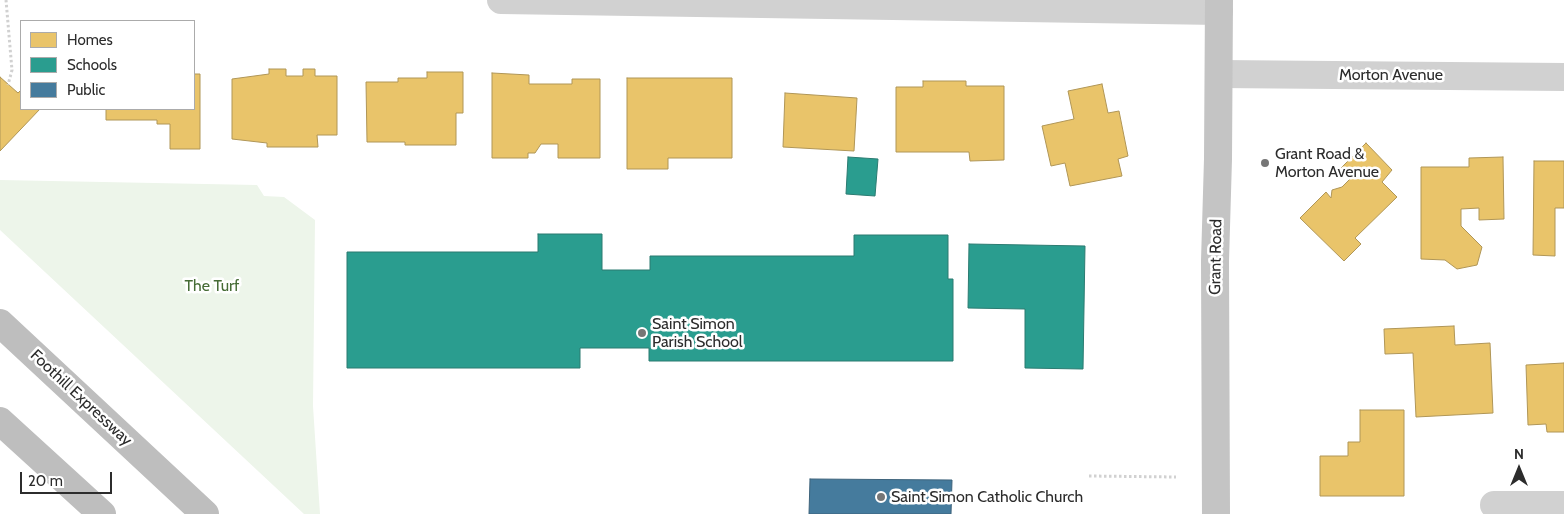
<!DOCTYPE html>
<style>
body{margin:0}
#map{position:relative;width:1564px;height:514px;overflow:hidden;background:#fff;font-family:Cabin,sans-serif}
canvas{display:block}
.legend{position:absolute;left:20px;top:20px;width:175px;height:90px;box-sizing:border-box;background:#fff;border:1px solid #ababab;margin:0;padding:6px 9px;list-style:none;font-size:15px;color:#2c2c2c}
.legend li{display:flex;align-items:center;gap:10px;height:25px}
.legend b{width:25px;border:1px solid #ababab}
.north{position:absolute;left:1494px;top:444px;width:50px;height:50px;-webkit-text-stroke:4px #fff;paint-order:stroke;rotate:0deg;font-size:14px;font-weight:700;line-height:20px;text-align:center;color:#2c2c2c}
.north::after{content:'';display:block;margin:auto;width:18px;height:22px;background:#2c2c2c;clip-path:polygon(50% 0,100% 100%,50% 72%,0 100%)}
.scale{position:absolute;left:20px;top:472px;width:92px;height:22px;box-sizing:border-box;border:2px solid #2c2c2c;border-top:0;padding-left:6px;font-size:15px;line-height:18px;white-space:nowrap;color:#2c2c2c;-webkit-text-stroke:4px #fff;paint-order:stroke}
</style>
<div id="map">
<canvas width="1564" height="514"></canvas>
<ul class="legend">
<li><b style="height:14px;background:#e9c46a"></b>Homes</li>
<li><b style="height:14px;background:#2a9d8f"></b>Schools</li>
<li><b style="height:14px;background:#457b9d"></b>Public</li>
</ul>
<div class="north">N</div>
<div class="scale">20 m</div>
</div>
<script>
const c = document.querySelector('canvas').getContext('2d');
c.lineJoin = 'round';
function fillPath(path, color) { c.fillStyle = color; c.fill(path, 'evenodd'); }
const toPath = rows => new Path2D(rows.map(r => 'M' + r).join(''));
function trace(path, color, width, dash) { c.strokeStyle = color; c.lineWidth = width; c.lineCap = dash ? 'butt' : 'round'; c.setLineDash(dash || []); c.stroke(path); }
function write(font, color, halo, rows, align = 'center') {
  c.font = font + ' Cabin,sans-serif'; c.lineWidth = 5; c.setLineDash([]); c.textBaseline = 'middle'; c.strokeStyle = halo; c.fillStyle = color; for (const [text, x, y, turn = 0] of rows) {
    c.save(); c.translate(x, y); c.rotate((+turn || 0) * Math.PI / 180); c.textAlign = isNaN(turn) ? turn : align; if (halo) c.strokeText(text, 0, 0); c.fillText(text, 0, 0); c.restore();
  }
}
const green = toPath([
 [0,180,257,185,264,196,284,197,315,220,313,406,320,514,304,514,0,230]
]);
const homes = toPath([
 [269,69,286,69,286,76,303,76,303,69,315,69,315,76,337,76,337,135,317,135,318,147,267,147,267,143,232,139,232,79,269,74,269,69],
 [427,72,463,72,463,113,456,113,456,145,405,145,405,142,367,142,366,82,398,82,398,78,427,78,427,72],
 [492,73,529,75,529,84,572,84,572,79,600,79,600,158,558,158,558,144,541,144,535,153,528,153,528,158,492,158,492,73],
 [194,74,200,74,200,149,170,149,170,124,157,124,157,120,106,120,106,109,194,109,194,74],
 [0,77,18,93,21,90,21,109,40,109,0,151,0,77],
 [627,78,732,78,732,158,668,158,668,169,627,169,627,78],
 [923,81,966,81,966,86,1004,86,1004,160,970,161,969,152,896,152,896,87,923,87,923,81],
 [1102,84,1108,113,1119,111,1128,156,1118,159,1122,176,1070,186,1065,163,1051,166,1042,126,1074,119,1068,91,1102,84],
 [785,93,857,98,854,151,783,147,785,93],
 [1366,143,1392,170,1382,182,1397,197,1355,238,1361,244,1344,261,1300,218,1326,192,1331,198,1332,190,1342,187,1351,178,1341,168,1366,143],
 [1503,157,1504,219,1479,220,1479,208,1461,209,1461,226,1482,247,1477,265,1457,269,1445,260,1421,259,1421,167,1469,167,1469,158,1503,157],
 [1534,161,1564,161,1564,208,1555,208,1555,256,1533,255,1534,161],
 [1454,326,1455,345,1490,343,1493,413,1416,417,1413,353,1385,354,1384,329,1454,326],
 [1564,363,1564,432,1547,432,1546,424,1528,425,1526,365,1564,363],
 [1360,410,1404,410,1404,496,1320,496,1320,456,1348,456,1348,442,1360,442,1360,410]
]);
const schools = toPath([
 [848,157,878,159,875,196,846,194,848,157],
 [538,234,602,234,602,270,650,270,650,256,854,256,854,235,948,235,948,279,953,279,953,361,649,361,649,348,580,348,580,368,347,368,347,252,538,252,538,234],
 [969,244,1085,246,1083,369,1025,368,1025,309,968,308,969,244]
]);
const public = toPath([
 [810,479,952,480,951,514,809,514,810,479]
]);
const path = toPath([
 [6,0,12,70,8,85],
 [1089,476,1176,477]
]);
const minor = toPath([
 [501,0,1219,11],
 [1219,74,1564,77],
 [1494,505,1564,505]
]);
const major = toPath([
 [1216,514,1215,261,1218,159,1219,0]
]);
const highway = toPath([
 [0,323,205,514],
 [0,421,102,514]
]);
const markers = [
 [1265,163,5,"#767676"],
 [642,333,5,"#767676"],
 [881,497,5,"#767676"]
];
const streetNames = [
 ["Morton Avenue",1391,75],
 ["Grant Road",1216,257,-89],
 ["Foothill Expressway",81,398,43]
];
const poiNames = [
 ["Grant Road &",1275,154],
 ["Morton Avenue",1275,172],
 ["Saint Simon",652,324],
 ["Parish School",652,342],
 ["Saint Simon Catholic Church",891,497]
];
const parkNames = [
 ["The Turf",212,286]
];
fillPath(green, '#edf5ea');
fillPath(homes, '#e9c46a');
trace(homes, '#b09657', 1);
fillPath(schools, '#2a9d8f');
trace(schools, '#2b7b71', 1);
fillPath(public, '#457b9d');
trace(public, '#3e637b', 1);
trace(path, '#d1d1d1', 3, [2.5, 2.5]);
trace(minor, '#d1d1d1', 28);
trace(major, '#c4c4c4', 28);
trace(highway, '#bebebe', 28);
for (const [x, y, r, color] of markers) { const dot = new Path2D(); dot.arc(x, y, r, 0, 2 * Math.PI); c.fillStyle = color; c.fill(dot); trace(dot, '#fff', 2); }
write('16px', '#2c2c2c', '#fff', streetNames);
write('16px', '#2c2c2c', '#fff', poiNames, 'left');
write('16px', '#466c36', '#fff', parkNames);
</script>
